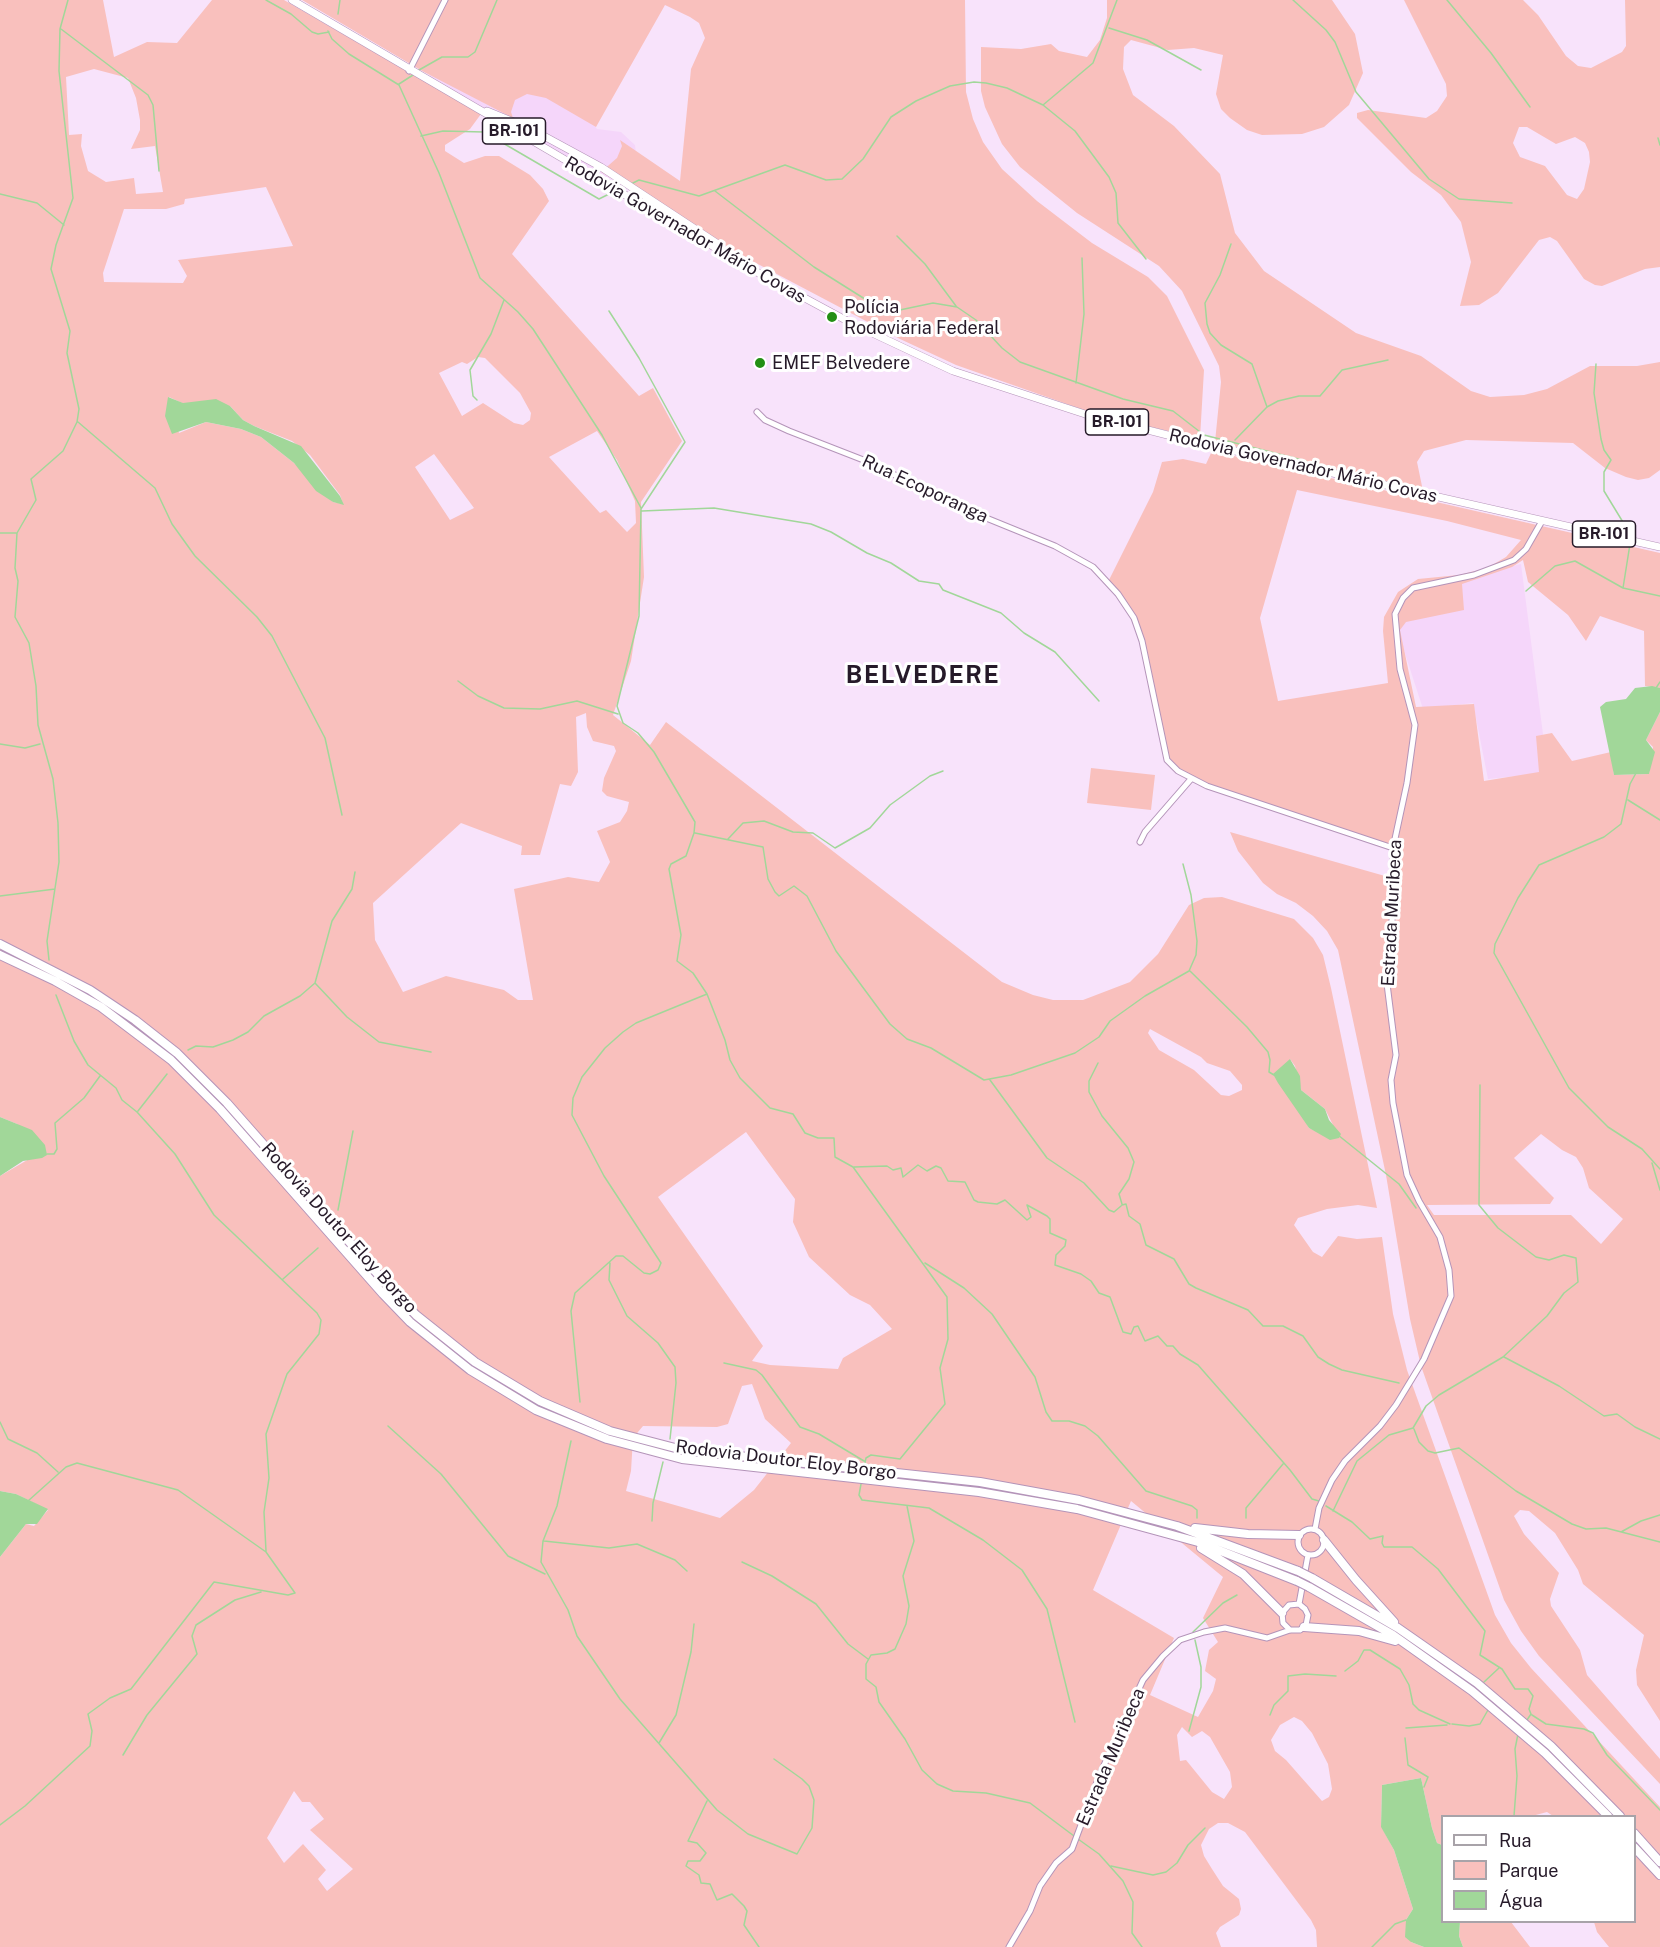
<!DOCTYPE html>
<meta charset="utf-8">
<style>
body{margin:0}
#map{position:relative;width:1660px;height:1947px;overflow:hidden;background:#f8e3fb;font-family:"Public Sans",sans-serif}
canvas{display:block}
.legend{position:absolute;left:1441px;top:1815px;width:195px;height:108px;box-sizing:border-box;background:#fff;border:2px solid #a8a3a9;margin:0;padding:8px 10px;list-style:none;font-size:18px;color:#261a29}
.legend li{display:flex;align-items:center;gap:12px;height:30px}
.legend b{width:30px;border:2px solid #a8a3a9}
</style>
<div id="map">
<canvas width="1660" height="1947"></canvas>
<ul class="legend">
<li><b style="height:8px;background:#fff"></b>Rua</li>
<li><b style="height:16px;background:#f9c0bd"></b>Parque</li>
<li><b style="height:16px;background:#a1d799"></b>Água</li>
</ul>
</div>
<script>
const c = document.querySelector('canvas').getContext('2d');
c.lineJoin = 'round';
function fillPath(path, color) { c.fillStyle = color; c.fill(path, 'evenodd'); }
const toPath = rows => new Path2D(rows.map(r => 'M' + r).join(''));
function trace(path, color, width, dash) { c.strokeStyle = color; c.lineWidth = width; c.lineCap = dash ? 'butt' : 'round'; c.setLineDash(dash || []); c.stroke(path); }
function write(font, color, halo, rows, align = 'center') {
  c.font = font + ' "Public Sans",sans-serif'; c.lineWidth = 6; c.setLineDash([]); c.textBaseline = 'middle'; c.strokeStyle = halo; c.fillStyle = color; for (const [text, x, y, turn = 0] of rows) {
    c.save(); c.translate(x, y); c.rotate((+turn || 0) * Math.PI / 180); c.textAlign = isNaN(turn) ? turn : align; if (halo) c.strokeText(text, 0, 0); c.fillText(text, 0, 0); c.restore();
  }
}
const built = toPath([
 [438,64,525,84,584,111,597,129,621,132,635,145,637,162,613,179,599,176,428,77],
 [1521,564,1548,773,1488,779,1473,703,1423,709,1399,635,1401,610,1419,590]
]);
const green = toPath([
 [0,0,103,0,114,57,147,42,177,43,212,0,284,0,481,114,470,129,445,145,445,151,464,163,485,156,499,156,530,175,543,189,549,201,512,254,639,396,653,388,682,441,641,502,644,577,631,661,613,715,650,745,666,722,1002,982,1033,995,1053,1000,1083,1000,1130,982,1158,954,1189,905,1204,898,1222,897,1294,919,1313,938,1323,955,1331,988,1377,1208,1358,1205,1327,1209,1298,1218,1294,1225,1313,1252,1322,1257,1338,1236,1357,1239,1382,1237,1393,1314,1407,1370,1495,1615,1511,1643,1531,1668,1660,1807,1660,1947,1609,1947,1597,1932,1594,1922,1634,1922,1634,1816,1553,1816,1547,1812,1532,1816,1442,1816,1442,1845,1437,1843,1432,1828,1421,1778,1382,1785,1381,1826,1394,1850,1413,1909,1406,1920,1411,1942,1424,1947,1317,1947,1316,1930,1311,1920,1245,1832,1228,1823,1218,1823,1209,1829,1201,1845,1204,1856,1212,1869,1223,1886,1239,1899,1241,1909,1239,1915,1220,1927,1216,1933,1221,1947,0,1947,0,1557,26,1524,34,1526,48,1510,16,1494,0,1491,0,1176,29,1159,17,1124,0,1117],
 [94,69,128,78,136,98,140,120,140,130,131,149,155,146,163,192,136,194,134,178,106,182,88,171,81,146,82,134,69,135,66,77],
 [266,187,293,246,178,260,187,276,183,283,104,282,103,273,124,209,166,209,184,204,185,199],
 [478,357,485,358,520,393,531,413,530,420,523,425,514,423,483,403,462,416,439,373,462,362,467,364],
 [169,397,182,403,230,406,243,420,254,426,292,441,310,455,340,495,343,504,333,502,294,463,261,437,241,429,206,422,179,433],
 [597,431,617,460,635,501,636,523,627,532,606,510,600,513,549,457],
 [434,454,474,508,450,520,415,467],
 [586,713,587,727,593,741,614,746,616,751,604,778,602,791,607,796,629,802,627,811,620,822,597,831,610,862,599,882,568,877,514,889,533,1000,518,1000,504,990,446,976,403,992,375,940,373,903,461,823,522,846,521,855,540,855,560,784,571,786,578,772,576,717],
 [1150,1029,1201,1057,1207,1063,1230,1071,1242,1085,1242,1090,1229,1096,1221,1095,1194,1070,1159,1050,1148,1033],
 [1290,1059,1295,1066,1301,1090,1325,1109,1333,1125,1324,1135,1309,1128,1303,1117],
 [746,1132,795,1199,793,1222,809,1257,850,1295,870,1305,892,1329,843,1358,838,1369,770,1365,752,1361,763,1346,658,1197],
 [752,1384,765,1419,791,1443,754,1490,720,1518,626,1491,631,1471,633,1438,643,1426,717,1427,728,1424,742,1386],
 [1131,1501,1223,1577,1203,1618,1218,1642,1209,1650,1205,1671,1216,1679,1213,1691,1198,1717,1150,1695,1174,1638,1093,1590],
 [1294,1717,1302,1721,1312,1733,1328,1764,1332,1789,1329,1797,1322,1801,1286,1760,1275,1751,1271,1740,1280,1725],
 [1182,1727,1192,1737,1202,1731,1210,1737,1230,1772,1232,1787,1224,1799,1212,1792,1186,1760,1180,1761,1177,1735],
 [294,1791,302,1802,310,1802,324,1819,310,1830,353,1869,327,1891,318,1879,326,1870,303,1844,284,1863,267,1838],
 [302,0,965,0,966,92,973,119,983,142,1002,169,1037,201,1092,243,1148,277,1167,296,1204,370,1200,438,1101,416,956,365,900,339,754,262,601,172,617,158,622,146,620,140,680,181,691,69,705,38,699,23,690,17,665,5,596,127,546,98,527,94,515,100,511,112,513,118,509,116,424,72],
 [1107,0,1332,0,1355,34,1363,73,1349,105,1324,127,1302,134,1262,135,1247,130,1230,118,1221,109,1216,94,1223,55,1194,48,1168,50,1131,40,1124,47,1123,69,1133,95,1174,126,1220,174,1235,233,1264,271,1356,333,1421,356,1471,391,1490,397,1524,395,1547,389,1590,366,1637,366,1660,362,1660,470,1649,478,1638,480,1626,477,1605,468,1573,443,1466,440,1424,451,1417,462,1423,491,1215,442,1221,382,1219,366,1182,291,1159,266,1077,213,1020,167,1002,144,985,107,981,91,981,47,1021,49,1051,44,1059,51,1087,57,1100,40,1107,18],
 [1404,0,1523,0,1538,15,1566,56,1578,66,1591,68,1622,52,1626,46,1625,0,1660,0,1660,267,1645,269,1602,286,1595,285,1584,279,1557,241,1550,237,1539,240,1498,293,1479,305,1460,306,1471,262,1461,222,1441,195,1411,172,1357,118,1357,113,1368,110,1426,118,1437,111,1447,96,1446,84],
 [1519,127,1527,127,1556,144,1575,137,1585,143,1589,152,1590,162,1584,189,1577,199,1567,195,1545,166,1520,157,1513,143],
 [1212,451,1660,553,1660,688,1645,686,1644,631,1600,616,1586,641,1568,615,1528,582,1523,560,1512,567,1462,584,1464,610,1406,622,1400,630,1416,707,1474,704,1484,781,1539,772,1536,736,1552,733,1572,761,1611,752,1614,775,1649,774,1653,747,1646,740,1660,712,1660,1721,1637,1685,1636,1670,1644,1635,1583,1584,1578,1570,1555,1533,1529,1511,1520,1510,1514,1516,1524,1534,1559,1573,1550,1599,1551,1606,1580,1650,1587,1675,1660,1759,1660,1784,1539,1656,1521,1631,1504,1600,1421,1366,1410,1319,1386,1175,1338,950,1327,931,1313,916,1296,903,1277,894,1263,883,1238,851,1230,832,1392,878,1391,848,1183,775,1164,760,1162,733,1137,626,1108,582,1153,492,1162,462,1183,459,1206,464],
 [1297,490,1447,521,1521,540,1506,557,1487,568,1459,575,1418,579,1398,592,1384,617,1383,631,1388,683,1278,701,1260,618],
 [1541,1134,1562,1150,1576,1157,1583,1168,1589,1188,1623,1219,1601,1244,1571,1215,1434,1215,1427,1205,1550,1204,1554,1198,1514,1158],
 [1091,768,1155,775,1151,810,1087,803],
 [1460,1922,1511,1922,1530,1947,1463,1947,1459,1936]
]);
const water = toPath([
 [168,397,183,403,216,399,230,406,243,420,254,426,301,446,340,496,344,505,333,502,316,491,294,463,261,437,241,429,206,422,172,434,165,416],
 [1652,686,1660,688,1660,712,1646,740,1655,752,1649,774,1614,775,1600,707,1606,702,1626,699,1635,688],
 [1290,1059,1300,1076,1301,1090,1325,1109,1329,1120,1341,1134,1339,1138,1330,1140,1309,1128,1278,1083,1273,1074],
 [0,1117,32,1130,45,1145,47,1155,42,1158,23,1161,0,1176],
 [0,1491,16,1494,48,1509,37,1524,26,1524,0,1557],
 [1421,1778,1432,1828,1437,1843,1442,1845,1442,1922,1460,1922,1459,1936,1463,1947,1424,1947,1411,1942,1405,1937,1406,1920,1413,1909,1394,1850,1381,1827,1382,1785]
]);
const stream = toPath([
 [266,0,291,14,312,32,318,34,329,32],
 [1293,0,1326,30,1335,42,1356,92,1429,179,1459,199,1512,203],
 [1447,0,1491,53,1530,107],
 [338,14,340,0],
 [1109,28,1147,40,1201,70],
 [61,29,148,95,153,105,159,171],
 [328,31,332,39,349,54,399,85,439,173,480,278,518,312,533,329,602,435,641,508],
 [419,70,442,57,468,57,475,52,497,0],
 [399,84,413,75],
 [1043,105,1093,63,1117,0],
 [421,136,443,131,484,132,599,199,615,191],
 [1658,138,1660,145],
 [631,184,639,180,699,196,785,165,826,180,842,179,863,159,891,117,916,101,950,86,974,82,986,83,1007,88,1043,105,1075,131,1109,177,1116,193,1118,223,1146,259],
 [715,191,814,267,876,306,895,311,933,303,957,307,976,320,1002,348,1020,362,1123,399,1173,411,1204,435,1306,461],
 [0,194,37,203,64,225],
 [897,236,925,264,956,306],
 [1231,244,1220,275,1205,303,1207,324,1210,333,1221,345,1252,364,1267,407],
 [609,311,639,358,685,442,641,509,639,616,617,706,623,723,638,733,654,752,695,822,694,833,686,856,671,864,669,869,681,935,677,961,693,973,707,994,725,1040,730,1060,740,1078,770,1108,793,1114,805,1133,818,1138,834,1138,835,1157,853,1167,947,1297,948,1339,940,1368,945,1404,900,1459,871,1455,866,1458,864,1467],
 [1596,364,1594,393,1601,439,1604,450,1611,460,1604,472,1604,491,1632,537],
 [1076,383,1084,314,1082,258],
 [477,400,473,396,470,370,491,334,504,300],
 [78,422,155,488,172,524,195,556,257,617,272,636,325,738,342,815],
 [1235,440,1267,407,1278,401,1299,396,1320,396,1342,370,1388,360],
 [642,511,714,508,811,524,831,532,867,553,891,563,919,581,939,584,943,590,1001,613,1024,633,1055,652,1099,701],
 [0,533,16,533],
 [1623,588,1630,544],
 [1526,591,1555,566,1575,561,1623,588,1660,596],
 [458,681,478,696,504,708,540,709,577,701,618,714],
 [1656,688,1660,682],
 [0,744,25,748,40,744],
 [1636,773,1630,784,1621,824,1604,837,1539,865,1518,898,1495,944,1494,953,1569,1088,1608,1127,1642,1149,1660,1169],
 [1628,800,1660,820],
 [695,833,763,847,768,879,775,892,779,896,794,886,807,896,836,951,890,1024,907,1039,931,1048,984,1080,1011,1075,1075,1053,1099,1037,1110,1021,1145,996,1189,971,1196,955,1197,941,1191,895,1183,864],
 [728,839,743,823,764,821,793,832,813,833,835,848,870,828,890,805,930,776,943,771],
 [0,896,55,889],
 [49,960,47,941,59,862,58,823,53,779,38,725,36,686,29,643,15,617,18,581,15,568,17,533,36,500,31,479,63,451,77,422,79,409,67,353,70,331,51,269,56,245,73,198,59,71,60,29,68,0],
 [1190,971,1247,1027,1268,1052,1270,1060,1269,1072,1274,1075],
 [315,983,347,1017,379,1042,431,1052],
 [56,995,74,1041,88,1065,116,1088,122,1100,137,1112,175,1154,214,1215,317,1313,321,1320,319,1334,287,1374,266,1434,269,1478,264,1512,266,1551],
 [188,1050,196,1046,213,1047,233,1040,248,1032,264,1016,300,996,315,983,332,921,352,889,355,872],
 [1098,1063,1089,1081,1089,1092,1102,1116,1128,1148,1134,1162,1129,1179,1119,1194,1122,1204],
 [990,1080,1047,1158,1084,1183,1109,1210,1114,1212,1121,1206],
 [138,1111,167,1074],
 [1338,1135,1399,1184,1416,1208],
 [47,1154,54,1154,57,1149,55,1123,84,1098,100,1076],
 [1652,1163,1660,1190],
 [854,1167,887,1166,893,1170,901,1168,903,1177,918,1165,927,1171,936,1166,941,1168,948,1181,965,1182,974,1200,978,1202,997,1204,1005,1200,1027,1220,1031,1217,1027,1205,1047,1216,1050,1219,1050,1233,1066,1240,1065,1246,1056,1255,1055,1265,1081,1274,1091,1281,1099,1293,1110,1297,1123,1332,1131,1334,1134,1327,1138,1326,1145,1341,1158,1336,1167,1346,1173,1346,1180,1354,1198,1365,1290,1470,1312,1499,1319,1501],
 [1122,1205,1126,1204,1129,1216,1140,1224,1146,1245,1174,1259,1189,1284,1196,1288,1248,1310,1263,1326,1283,1326,1303,1336,1318,1357,1329,1364,1342,1370,1399,1383],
 [338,1210,353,1131],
 [610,1263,609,1280,627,1316,658,1343,675,1367,676,1383,670,1439],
 [925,1263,964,1288,992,1314,1035,1377,1046,1412,1052,1421,1069,1421,1085,1426,1098,1436,1146,1491,1192,1506,1197,1510,1197,1518],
 [283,1279,318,1248],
 [1504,1357,1559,1386,1604,1416,1617,1414,1635,1427,1660,1439],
 [724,1363,756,1370,762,1375,800,1427,819,1434,864,1461],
 [580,1402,571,1311,575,1293,616,1256,623,1256,644,1273,650,1274,658,1270,661,1263,604,1176,572,1115,573,1098,582,1077,605,1048,623,1032,636,1023,707,994],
 [0,1422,8,1439,37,1453,58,1472],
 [388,1426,441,1474,508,1556,545,1574],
 [1414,1429,1419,1442,1428,1451,1435,1453,1459,1448,1516,1491,1572,1524,1586,1529,1606,1528,1660,1542],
 [571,1441,557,1506,543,1541,541,1562,568,1610,577,1636,620,1699,717,1810,748,1834,797,1854,812,1828,814,1800,809,1786,802,1779,774,1759],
 [861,1484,859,1495,862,1500,929,1508,983,1540,1022,1570,1047,1609,1075,1722],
 [907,1506,914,1541,903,1576,909,1606,906,1624,895,1649,887,1653,871,1655,866,1664,866,1679,876,1687,879,1702,905,1739,922,1770,937,1784,953,1791,986,1793,1030,1803,1074,1836],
 [1326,1506,1352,1522,1370,1539,1383,1536,1382,1543,1384,1547,1412,1547,1438,1569,1485,1631,1480,1655,1502,1669,1515,1689,1528,1689,1533,1696,1529,1709,1531,1714,1527,1720],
 [1333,1511,1357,1461,1389,1435,1413,1428,1426,1406,1439,1395,1503,1357,1547,1316,1564,1293,1578,1282,1576,1258,1564,1255,1549,1260,1536,1257,1498,1228,1479,1205,1480,1085],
 [1246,1518,1246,1508,1283,1464],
 [652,1521,653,1503,663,1462],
 [1621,1532,1641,1521,1660,1515],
 [544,1541,609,1548,637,1544,675,1560,687,1571],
 [742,1562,772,1576,816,1604,848,1644,868,1659],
 [1193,1632,1223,1603,1237,1595],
 [1345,1671,1358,1661,1364,1650,1370,1650,1400,1669,1409,1685,1413,1704,1419,1710,1450,1724],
 [1484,1682,1499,1668],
 [1270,1715,1274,1705,1288,1691,1288,1676,1305,1674,1336,1676],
 [1532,1715,1546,1724,1584,1729,1593,1733,1607,1755,1660,1810],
 [1452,1724,1469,1726,1480,1724,1488,1710],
 [1406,1728,1447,1725],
 [1189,1731,1201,1687,1201,1667,1195,1640],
 [1405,1738,1408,1765,1428,1777,1424,1787],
 [659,1743,676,1715,691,1652,694,1624],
 [123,1755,147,1715,197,1654,192,1636,196,1625,235,1600,261,1592],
 [707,1801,688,1841,697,1843,706,1853,700,1861,688,1861,686,1866,699,1875,701,1883,710,1884,717,1900,732,1894,744,1906,747,1911,744,1925,759,1947],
 [1514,1816,1517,1776,1515,1749,1518,1734],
 [0,1825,25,1806,90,1746,92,1731,88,1714,110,1698,131,1689,214,1582,288,1595,295,1593,266,1552,178,1490,77,1463,66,1467,28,1501],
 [1078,1839,1099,1854,1123,1881,1133,1902,1132,1933,1142,1947],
 [1111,1866,1153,1875,1166,1872,1177,1863,1188,1845,1205,1828],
 [1372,1947,1395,1924,1406,1920]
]);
const tertiary = toPath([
 [409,71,445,0],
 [757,412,765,420,789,431,866,461,969,511,1055,546,1093,567,1118,594,1134,618,1142,641,1167,760,1178,771,1207,786,1393,848],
 [1140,842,1145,832,1191,779],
 '1298 1542a13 13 0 1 1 26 0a13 13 0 1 1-26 0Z',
 [1315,1529,1319,1508,1332,1480,1345,1461,1380,1426,1396,1405,1424,1359,1451,1296,1449,1270,1440,1237,1419,1201,1407,1175,1393,1103,1391,1080,1396,1055,1386,976,1393,911,1393,848,1407,783,1415,725,1400,669,1395,614,1403,598,1413,588,1474,575,1514,560,1526,549,1542,521],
 [1299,1604,1308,1555],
 [1009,1947,1030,1911,1040,1886,1056,1863,1072,1849,1100,1774,1143,1680,1163,1656,1180,1640,1204,1632,1225,1628,1267,1638,1290,1630,1300,1630,1306,1625,1308,1615,1305,1609,1299,1604,1289,1605,1282,1613,1283,1623,1290,1630]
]);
const primary = toPath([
 [292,0,762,275,853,324,953,371,1085,414,1191,441,1660,547],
 [487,111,531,129,601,167,721,246]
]);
const motorway = toPath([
 [0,944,90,990,135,1020,177,1053,227,1103,390,1288,416,1315,475,1362,540,1401,610,1431,683,1450,980,1482,1079,1500,1177,1526,1298,1571],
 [0,955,55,981,101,1007,171,1060,220,1109,383,1294,410,1322,470,1370,536,1410,607,1439,682,1459,979,1492,1077,1509,1198,1542,1297,1581],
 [1195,1528,1248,1534,1299,1535],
 [1324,1540,1356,1580,1394,1622],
 [1201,1548,1243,1574,1282,1613],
 [1312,1578,1398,1628,1477,1683,1551,1746,1620,1816],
 [1309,1587,1393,1635,1472,1691,1545,1753,1608,1816],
 [1304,1627,1359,1631,1395,1641],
 [1634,1833,1660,1862],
 [1634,1847,1660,1875]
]);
const motorwayBridge = toPath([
 [1298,1571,1312,1578],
 [1297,1581,1309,1587]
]);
const markers = [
 [832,317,6,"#238f14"],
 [760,363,6,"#238f14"]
];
const shields = [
 [514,131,63],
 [1117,422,63],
 [1604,534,63]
];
const shieldNames = [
 ["BR-101",514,131],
 ["BR-101",1117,422],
 ["BR-101",1604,534]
];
const streetNames = [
 ["Rodovia Governador Mário Covas",685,230,30],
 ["Rodovia Governador Mário Covas",1303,466,13],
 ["Rua Ecoporanga",925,489,25],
 ["Estrada Muribeca",1392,913,-87],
 ["Rodovia Doutor Eloy Borgo",339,1228,48],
 ["Rodovia Doutor Eloy Borgo",786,1460,7],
 ["Estrada Muribeca",1111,1757,-67]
];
const poiNames = [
 ["Polícia",844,307],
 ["Rodoviária Federal",844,328],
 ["EMEF Belvedere",772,363]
];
const districtNames = [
 ["BELVEDERE",923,676]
];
fillPath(built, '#f5d6fa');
fillPath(green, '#f9c0bd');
fillPath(water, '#a1d799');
trace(stream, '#a1d799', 1.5);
trace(tertiary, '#b494b9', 7);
trace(primary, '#b494b9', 8);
trace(motorway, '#b494b9', 10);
trace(tertiary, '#fff', 5);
trace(primary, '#fff', 7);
trace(motorway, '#fff', 8);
trace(motorwayBridge, '#b494b9', 10, []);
trace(motorwayBridge, '#fff', 8);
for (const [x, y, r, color] of markers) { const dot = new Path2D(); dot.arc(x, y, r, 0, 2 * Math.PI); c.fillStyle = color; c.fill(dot); trace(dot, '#fff', 2); }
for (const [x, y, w] of shields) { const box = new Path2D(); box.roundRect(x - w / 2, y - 13, w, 26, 4.5); c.fillStyle = '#fff'; c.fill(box); trace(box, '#261a29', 1.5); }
write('bold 16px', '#261a29', null, shieldNames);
write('18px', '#261a29', '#fff', streetNames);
write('18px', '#261a29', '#fff', poiNames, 'left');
c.letterSpacing = '1.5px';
write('bold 24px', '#261a29', '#fff', districtNames);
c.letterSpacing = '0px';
</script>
